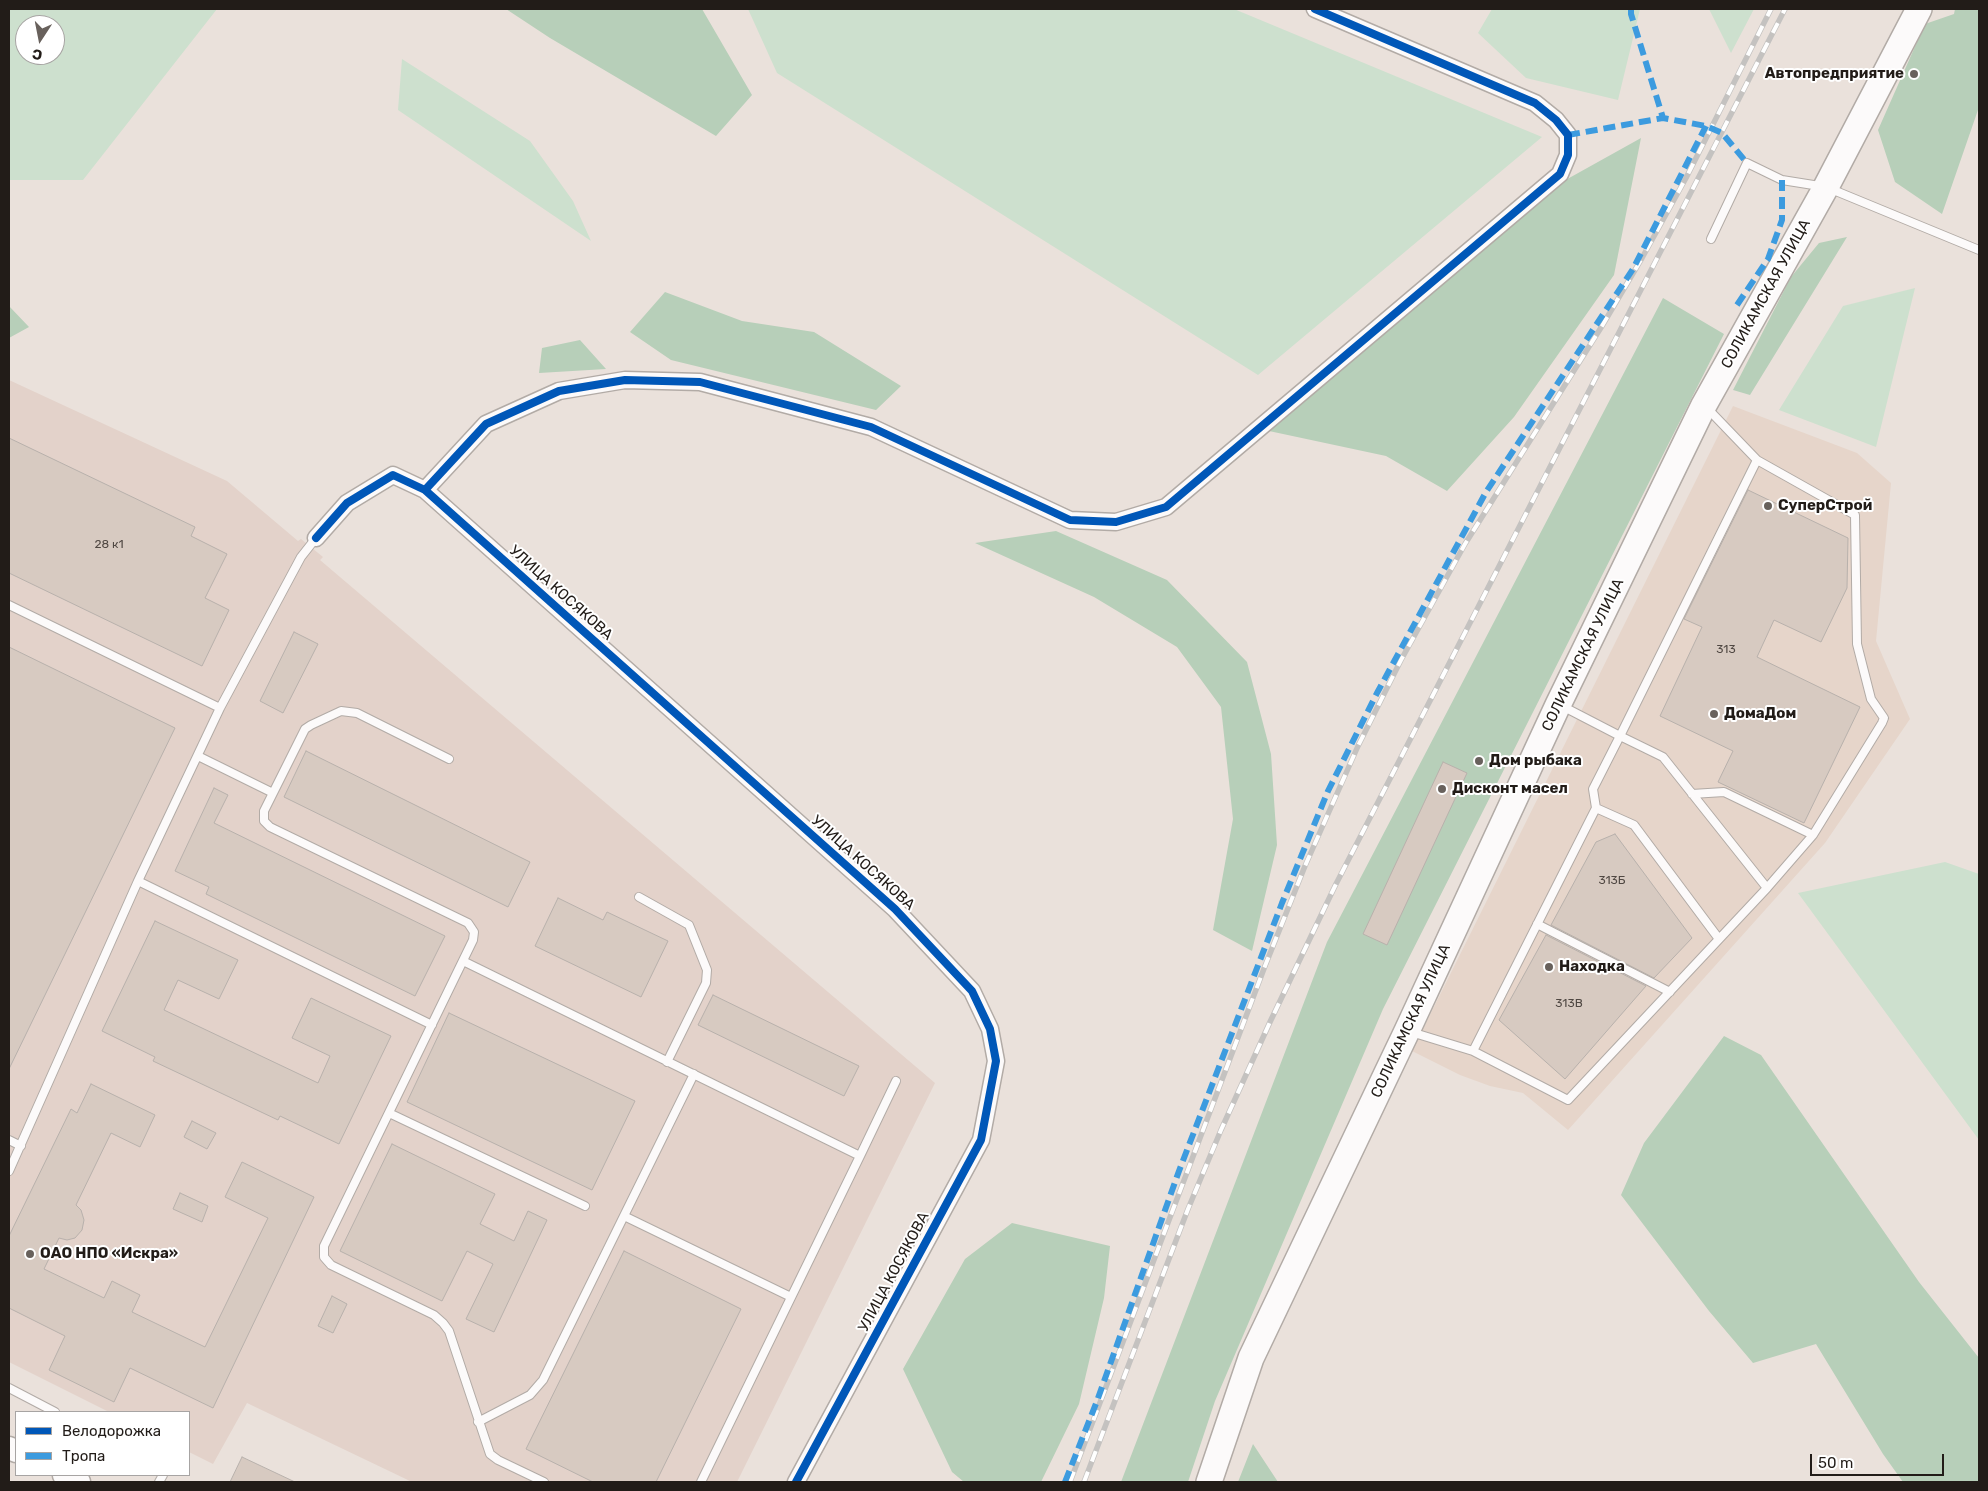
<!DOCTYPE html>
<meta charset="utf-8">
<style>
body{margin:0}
#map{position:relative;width:1988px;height:1491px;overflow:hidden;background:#eae1db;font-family:Rubik,sans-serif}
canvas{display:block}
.frame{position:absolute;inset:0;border:10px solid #221c18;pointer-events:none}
.legend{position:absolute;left:15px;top:1411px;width:175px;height:65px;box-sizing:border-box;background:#fff;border:1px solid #a7a4a3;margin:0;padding:6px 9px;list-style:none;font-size:15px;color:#221c18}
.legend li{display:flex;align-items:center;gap:10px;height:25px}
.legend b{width:25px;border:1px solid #a7a4a3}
.north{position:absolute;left:15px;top:15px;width:50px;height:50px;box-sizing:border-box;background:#fff;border:1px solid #a7a4a3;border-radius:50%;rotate:191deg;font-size:14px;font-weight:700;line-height:20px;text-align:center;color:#221c18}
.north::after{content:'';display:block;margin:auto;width:18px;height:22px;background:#68615c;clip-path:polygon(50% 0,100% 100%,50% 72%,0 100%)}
.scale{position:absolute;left:1810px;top:1454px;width:134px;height:22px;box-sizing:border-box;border:2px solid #221c18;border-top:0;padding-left:6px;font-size:15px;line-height:18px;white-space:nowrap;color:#221c18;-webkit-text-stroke:4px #fff;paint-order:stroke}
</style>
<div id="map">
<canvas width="1988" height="1491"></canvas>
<div class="frame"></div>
<ul class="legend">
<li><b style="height:6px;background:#0057b8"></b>Велодорожка</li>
<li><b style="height:6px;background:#3c9bdf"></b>Тропа</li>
</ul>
<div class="north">С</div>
<div class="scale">50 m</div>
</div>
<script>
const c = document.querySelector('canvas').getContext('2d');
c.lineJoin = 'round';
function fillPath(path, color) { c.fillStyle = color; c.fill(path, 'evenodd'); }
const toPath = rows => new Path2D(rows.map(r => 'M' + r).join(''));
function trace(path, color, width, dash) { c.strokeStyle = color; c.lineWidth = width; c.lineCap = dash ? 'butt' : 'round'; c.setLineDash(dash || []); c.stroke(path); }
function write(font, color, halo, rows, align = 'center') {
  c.font = font + ' Rubik,sans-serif'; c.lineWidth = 4; c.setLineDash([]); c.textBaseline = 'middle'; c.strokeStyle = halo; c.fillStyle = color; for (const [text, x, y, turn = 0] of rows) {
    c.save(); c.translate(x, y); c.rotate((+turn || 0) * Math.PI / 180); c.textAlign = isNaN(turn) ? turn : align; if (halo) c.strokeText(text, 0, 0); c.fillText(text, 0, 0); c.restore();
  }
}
const built = toPath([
 [1733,406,1857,453,1891,483,1876,641,1910,719,1825,843,1568,1130,1523,1093,1490,1086,1460,1075,1412,1051]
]);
const industrial = toPath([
 [9,380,227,481,298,541,301,539,323,557,320,560,935,1083,737,1482,407,1482,410,1481,247,1403,213,1464,189,1452,189,1412,109,1412,9,1362]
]);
const green = toPath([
 [9,9,217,9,83,180,9,180],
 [25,25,55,25,55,55,25,55],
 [748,9,1234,9,1542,137,1258,375,777,73],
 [1492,9,1640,9,1618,100,1526,78,1478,33],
 [1709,9,1754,9,1731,53],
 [402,59,530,141,573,201,591,241,398,110],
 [1915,288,1876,447,1779,410,1843,306],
 [1945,862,1979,874,1979,1140,1798,893]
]);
const forest = toPath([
 [506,9,702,9,752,95,716,136,550,38],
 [1955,9,1979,9,1979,107,1942,214,1895,182,1878,130,1925,24,1954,14],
 [1641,138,1614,275,1514,417,1447,491,1386,456,1269,431,1553,187],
 [1847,237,1750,395,1733,390,1791,277,1819,243],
 [665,292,742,321,814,332,901,386,876,410,671,360,630,332],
 [1663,298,1724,334,1383,1009,1215,1401,1188,1482,1121,1482,1327,942],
 [9,306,29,327,9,338],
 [580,340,606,369,539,373,542,348],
 [1056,531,1167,580,1247,662,1271,754,1277,845,1252,951,1213,930,1233,819,1221,707,1177,647,1094,597,975,543],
 [1724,1036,1761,1055,1919,1282,1979,1358,1979,1482,1903,1482,1883,1454,1816,1344,1753,1363,1709,1311,1621,1195,1644,1143],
 [1012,1223,1110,1246,1104,1298,1079,1404,1041,1482,964,1482,952,1472,903,1369,965,1259],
 [1253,1444,1278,1482,1238,1482]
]);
const building = toPath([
 [9,438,195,527,191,536,227,554,205,598,229,610,202,666,9,573,9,438],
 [1748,490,1848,538,1847,588,1821,642,1774,620,1757,657,1860,707,1804,823,1718,782,1733,751,1660,716,1702,627,1684,619,1748,490],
 [294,632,318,644,283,713,260,701,294,632],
 [9,647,175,728,9,1069,9,647],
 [306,751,530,862,508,907,284,797,306,751],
 [1443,762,1467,773,1387,945,1363,934,1443,762],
 [214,788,228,795,214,823,445,936,415,996,206,894,209,887,175,871,214,788],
 [1615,834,1692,938,1654,978,1551,925,1596,842,1615,834],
 [558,898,603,920,607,912,668,941,641,997,535,946,558,898],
 [155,921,238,960,219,999,178,980,164,1010,318,1083,330,1056,292,1038,311,998,391,1036,339,1144,280,1116,278,1120,153,1061,155,1057,102,1031,155,921],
 [1546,935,1646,986,1565,1079,1499,1020,1546,935],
 [713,995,859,1066,844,1096,698,1025,713,995],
 [449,1013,635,1101,592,1190,407,1102,449,1013],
 [91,1084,155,1115,140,1147,111,1133,76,1205,81,1210,84,1220,82,1230,75,1238,67,1240,59,1238,44,1269,104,1298,112,1281,140,1295,132,1312,205,1347,268,1218,225,1197,242,1162,314,1197,213,1408,130,1368,114,1402,49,1370,65,1336,9,1308,9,1236,71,1109,77,1113,91,1084],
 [192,1121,216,1133,207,1149,184,1137,192,1121],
 [392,1144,495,1194,480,1224,514,1241,528,1211,547,1220,494,1332,466,1319,493,1264,467,1251,442,1301,340,1251,392,1144],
 [180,1193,208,1206,202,1222,173,1209,180,1193],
 [624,1251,741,1309,656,1482,593,1482,526,1449,624,1251],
 [332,1296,347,1304,333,1333,318,1326,332,1296],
 [242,1457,295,1482,230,1482,242,1457]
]);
const lane = toPath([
 [1711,239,1747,163,1782,180,1826,187,1979,250],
 [1707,408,1757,460,1855,515,1857,644,1871,699,1884,718,1882,723,1813,835,1767,888],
 [9,605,220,708,138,881,9,1171],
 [1562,706,1620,736,1757,460],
 [220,708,301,557,316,538],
 [198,756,273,793,264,811,264,821,270,827,468,923,474,932,473,940,324,1246,324,1257,331,1265,434,1315,443,1323,449,1331,490,1454,498,1460,544,1482],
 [273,793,305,729,311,725,341,711,357,713,449,759],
 [1692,794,1724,792,1813,835],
 [1596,808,1634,825,1719,939],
 [138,881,432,1025],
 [639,897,689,925,707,970,706,983,667,1062],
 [1537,924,1670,992],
 [463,961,860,1156,896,1081],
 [1411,1032,1473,1051,1596,808,1593,789,1620,736,1663,757,1767,888,1568,1100,1473,1051],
 [389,1113,585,1206],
 [9,1140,21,1146],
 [624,1216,791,1297],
 [9,1388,55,1412],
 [478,1422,530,1395,543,1380,694,1074],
 [159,1482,163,1475],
 [701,1482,860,1156]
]);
const street = toPath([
 [425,490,486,424,559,391,625,380,700,382,871,427,1070,520,1116,522,1166,507,1560,174,1568,155,1568,135,1556,120,1535,103,1315,9],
 [316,538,347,503,393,475,425,490,895,909,972,991,990,1029,996,1061,981,1140,796,1482]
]);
const secondary = toPath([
 [9,1448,16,1451],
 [64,1475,79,1482]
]);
const primary = toPath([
 [1209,1482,1251,1358,1407,1031,1558,705,1704,405,1826,187,1919,9]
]);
const rail = toPath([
 [1070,1482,1265,966,1305,866,1358,746,1401,660,1465,544,1602,326,1642,258,1686,178,1771,9],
 [1084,1482,1188,1209,1221,1130,1270,1022,1336,884,1785,9]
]);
const quiet = toPath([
 [1631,9,1631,14,1663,118],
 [1568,135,1663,118,1706,126,1722,133,1747,163],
 [1737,305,1768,259,1782,220,1782,180],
 [1065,1482,1097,1401,1179,1171,1282,903,1328,791,1377,693,1486,492,1633,269,1706,126]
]);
const cycleway = toPath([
 [425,490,486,424,559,391,625,380,700,382,871,427,1070,520,1116,522,1166,507,1560,174,1568,155,1568,135,1556,120,1535,103,1315,9],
 [316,538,347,503,393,475,425,490,895,909,972,991,990,1029,996,1061,981,1140,796,1482]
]);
const markers = [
 [1914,74,5,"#68615c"],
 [1768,506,5,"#68615c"],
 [1714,714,5,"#68615c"],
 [1479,761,5,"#68615c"],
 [1442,789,5,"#68615c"],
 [1549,967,5,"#68615c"],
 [30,1254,5,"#68615c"]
];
const numberNames = [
 ["28 к1",109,545],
 ["313",1726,650],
 ["313Б",1612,881],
 ["313В",1569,1004]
];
const poiNames = [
 ["Автопредприятие",1904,74,"right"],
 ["СуперСтрой",1778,506],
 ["ДомаДом",1724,714],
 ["Дом рыбака",1489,761],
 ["Дисконт масел",1452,789],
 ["Находка",1559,967],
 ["ОАО НПО «Искра»",40,1254]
];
const streetNames = [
 ["СОЛИКАМСКАЯ УЛИЦА",1766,294,-61],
 ["УЛИЦА КОСЯКОВА",561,593,42],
 ["СОЛИКАМСКАЯ УЛИЦА",1583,655,-64],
 ["УЛИЦА КОСЯКОВА",863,863,42],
 ["СОЛИКАМСКАЯ УЛИЦА",1411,1021,-65],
 ["УЛИЦА КОСЯКОВА",894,1272,-62]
];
fillPath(built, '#e6d5ca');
fillPath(industrial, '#e3d2ca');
fillPath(green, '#cde0ce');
fillPath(forest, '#b7cfb9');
fillPath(building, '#d7cac1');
trace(building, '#b8b1ac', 1);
trace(lane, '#b2aba6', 10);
trace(street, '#b2aba6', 19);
trace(secondary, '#b2aba6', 25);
trace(primary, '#b2aba6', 28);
trace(lane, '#fcfafa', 8);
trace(street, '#fcfafa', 16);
trace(secondary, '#fcfafa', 22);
trace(primary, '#fcfafa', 25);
trace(rail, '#c4c2c0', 5.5);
trace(rail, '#fff', 4, [11]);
trace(quiet, '#3c9bdf', 6, [12, 6]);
trace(cycleway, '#0057b8', 8);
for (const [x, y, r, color] of markers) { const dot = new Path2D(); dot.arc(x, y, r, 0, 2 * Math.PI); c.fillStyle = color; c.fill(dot); trace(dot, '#fff', 2); }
write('12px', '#504843', null, numberNames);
write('bold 15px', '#221c18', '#fff', poiNames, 'left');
write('15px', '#221c18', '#fff', streetNames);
</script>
